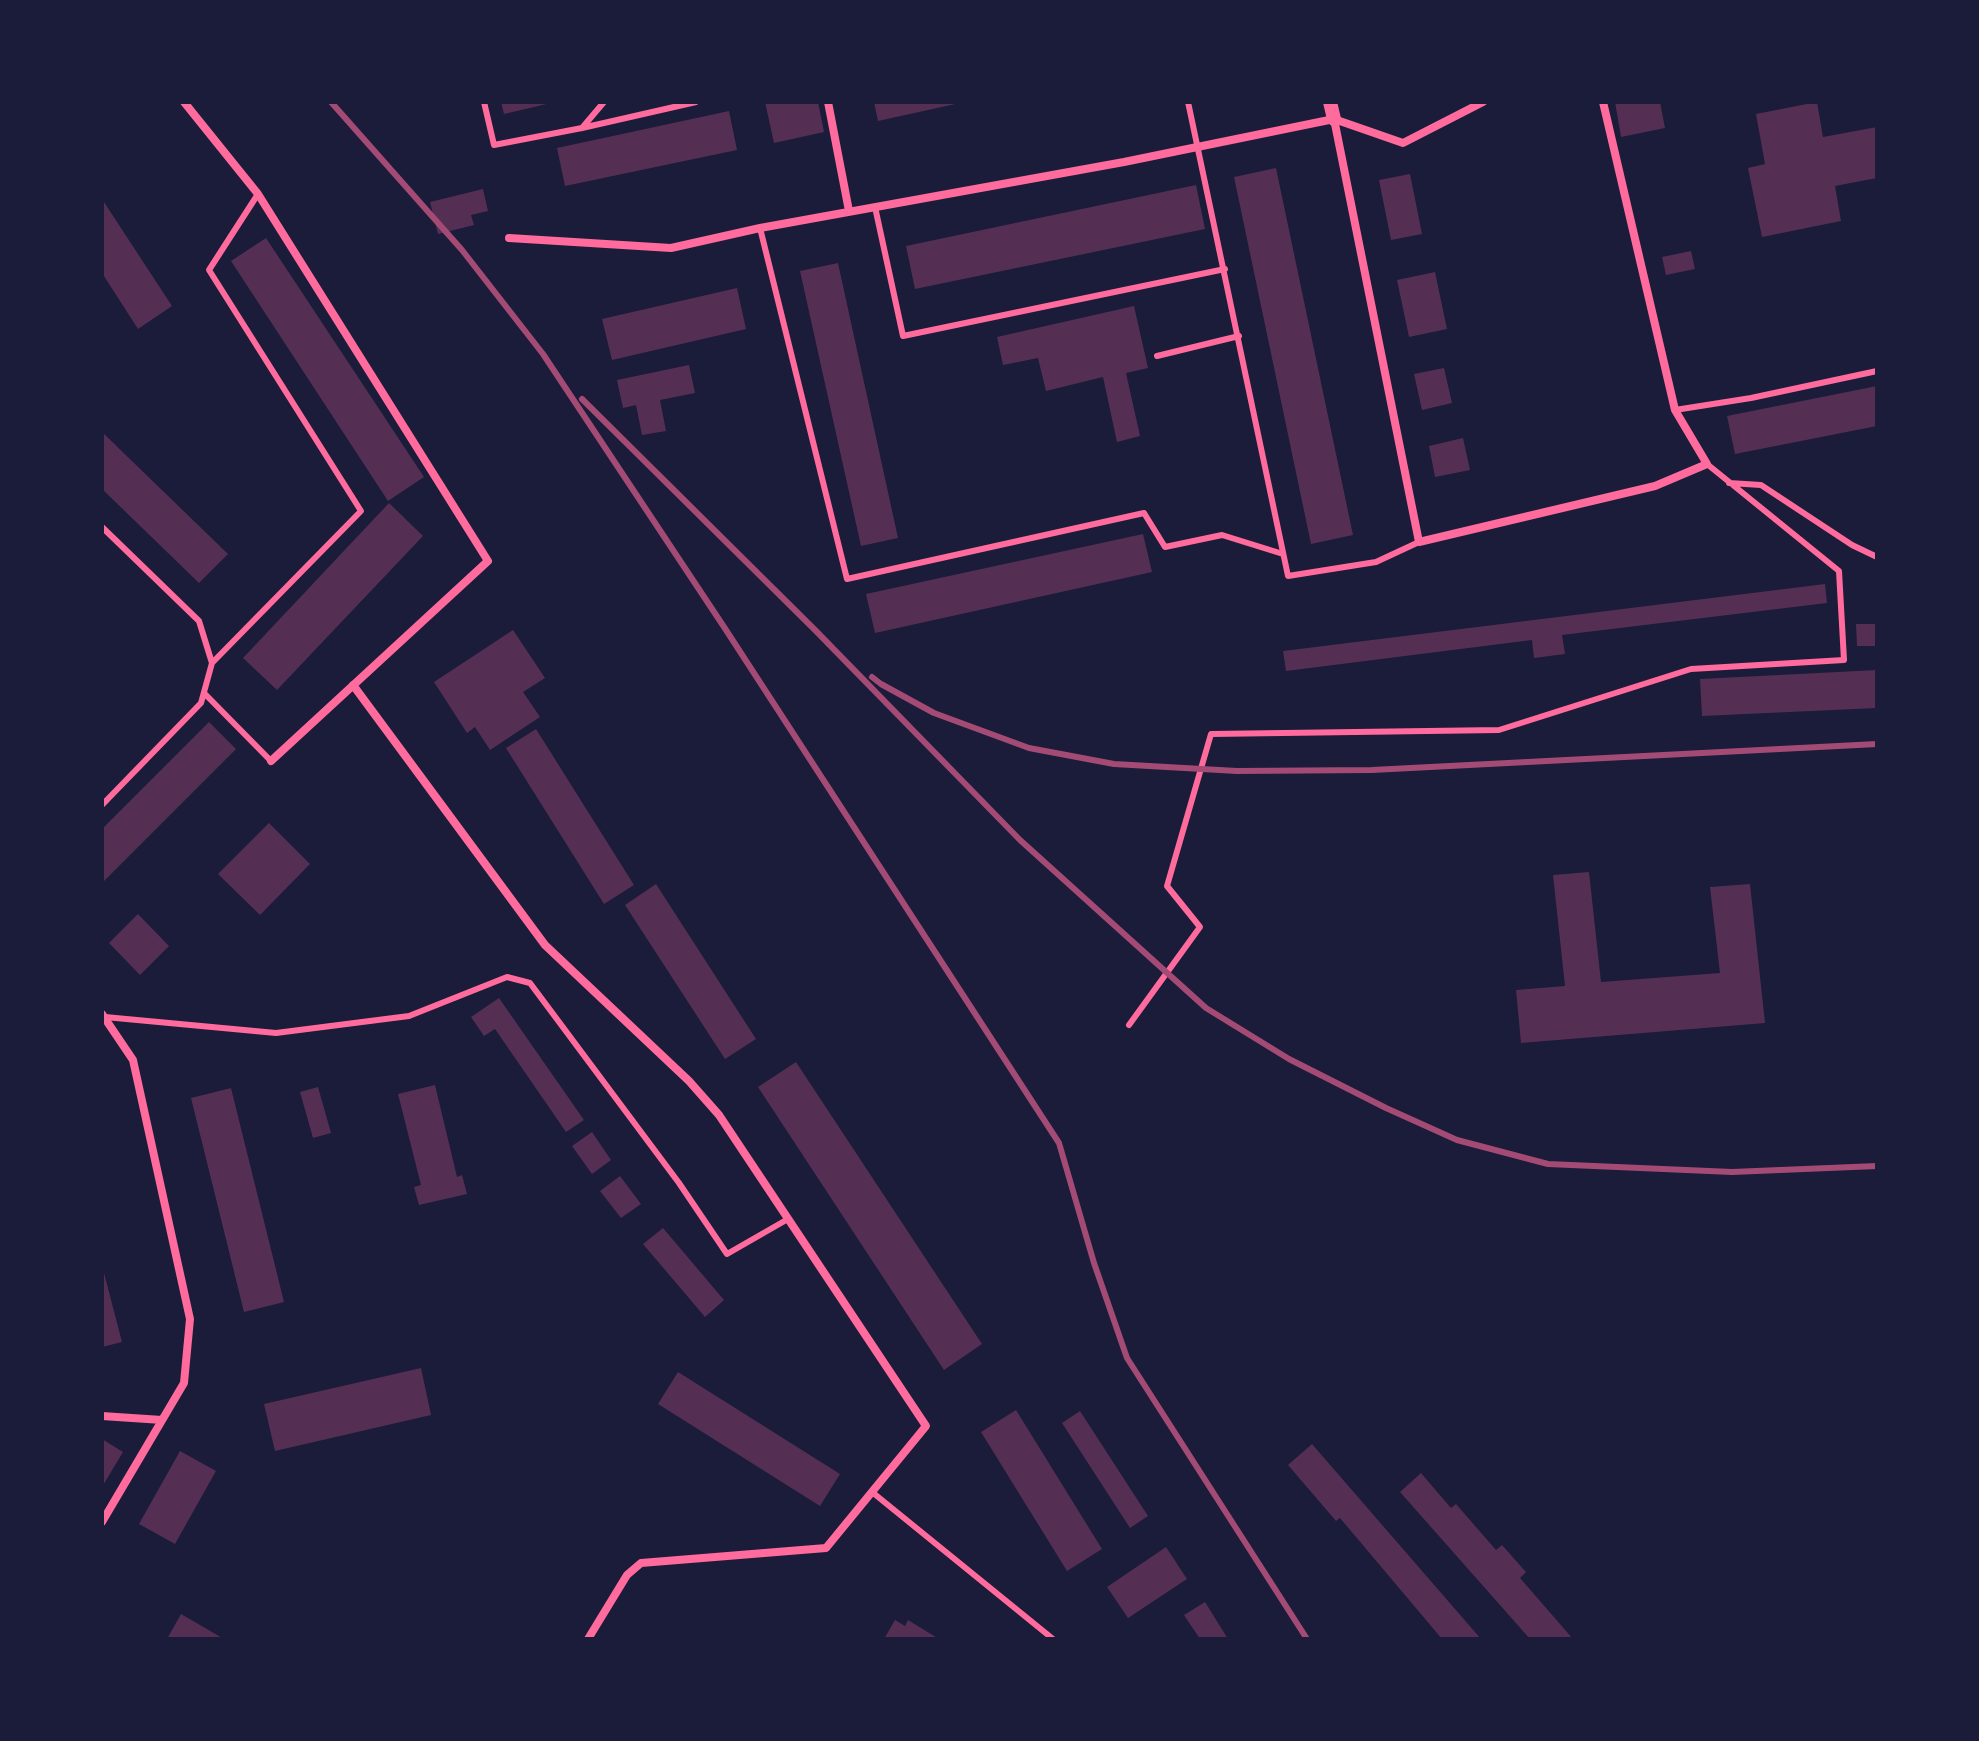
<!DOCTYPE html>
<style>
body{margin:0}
#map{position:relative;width:1979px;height:1741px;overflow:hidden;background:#1b1b3a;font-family:"Exo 2",sans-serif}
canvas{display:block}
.frame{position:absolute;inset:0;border:104px solid #1b1b3a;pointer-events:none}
</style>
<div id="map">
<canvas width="1979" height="1741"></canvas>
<div class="frame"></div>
</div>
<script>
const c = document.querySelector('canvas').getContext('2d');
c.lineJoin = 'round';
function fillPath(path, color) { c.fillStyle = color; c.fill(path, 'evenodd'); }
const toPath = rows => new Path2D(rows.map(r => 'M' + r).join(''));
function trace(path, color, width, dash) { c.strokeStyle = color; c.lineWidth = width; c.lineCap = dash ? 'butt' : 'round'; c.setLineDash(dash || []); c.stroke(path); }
const building = toPath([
 [501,102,551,102,551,103,504,114],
 [765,102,818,102,824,132,774,143],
 [874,102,960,102,960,103,878,121],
 [1615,102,1660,102,1665,128,1621,137],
 [1817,102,1823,137,1877,127,1877,178,1835,186,1841,221,1762,237,1748,168,1765,164,1756,114],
 [729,111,737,150,565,186,557,148],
 [1276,168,1353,535,1311,544,1234,177],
 [1410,174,1422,234,1391,240,1379,180],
 [1196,185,1205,229,915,289,906,246],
 [483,189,488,211,471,215,474,225,438,234,430,202],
 [102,199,172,306,138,329,102,273],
 [266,238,424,477,388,501,231,261],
 [1691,251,1695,269,1666,275,1662,257],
 [838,263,898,538,861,546,800,271],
 [1435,272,1447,329,1409,337,1397,280],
 [737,288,746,329,612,360,602,319],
 [1134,306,1148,368,1126,373,1140,436,1117,442,1103,377,1046,391,1038,358,1003,365,997,337],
 [689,365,695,393,660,400,666,431,642,435,636,405,623,408,617,380],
 [1444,368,1452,403,1422,410,1414,374],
 [1877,386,1877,426,1735,454,1727,416],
 [102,432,228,554,199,583,102,489],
 [1463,438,1470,470,1435,477,1429,446],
 [389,503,423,536,277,690,243,658],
 [1143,534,1152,572,875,633,866,594],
 [1825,584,1827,603,1562,635,1565,654,1534,658,1532,640,1286,671,1283,651],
 [1856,624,1877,624,1877,646,1857,646],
 [513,630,545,678,523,692,540,717,490,750,475,727,467,733,434,682],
 [1877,670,1877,708,1702,716,1700,679],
 [209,722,236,749,102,883,102,829],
 [536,729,634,885,604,904,506,748],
 [269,823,310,864,260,915,218,874],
 [1589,872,1601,982,1720,973,1710,887,1750,884,1765,1023,1521,1043,1516,990,1565,986,1553,875],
 [656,884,756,1039,725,1059,625,905],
 [138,914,169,946,140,975,109,943],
 [499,998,584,1120,566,1132,495,1029,484,1036,471,1017],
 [796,1062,982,1344,944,1370,758,1087],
 [435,1085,457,1177,462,1175,467,1194,419,1205,414,1187,421,1185,398,1094],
 [318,1087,331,1133,313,1138,300,1092],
 [231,1088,284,1302,244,1312,191,1098],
 [592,1132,611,1160,592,1174,572,1146],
 [620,1176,641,1204,621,1218,600,1191],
 [663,1228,724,1300,705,1317,643,1244],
 [103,1269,122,1342,102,1347,102,1270],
 [421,1368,431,1415,275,1451,264,1404],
 [678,1372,840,1474,820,1506,658,1404],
 [1016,1410,1102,1549,1067,1571,981,1432],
 [1080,1411,1148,1516,1130,1528,1062,1423],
 [102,1439,123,1452,102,1487],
 [1312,1444,1481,1639,1442,1639,1340,1518,1336,1521,1288,1465],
 [180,1451,216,1471,175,1544,139,1524],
 [1421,1473,1451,1508,1456,1504,1496,1550,1502,1545,1526,1572,1520,1578,1573,1639,1530,1639,1400,1492],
 [1166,1547,1187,1579,1128,1618,1107,1587],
 [1205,1602,1228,1639,1200,1639,1184,1615],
 [181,1614,224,1639,167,1639],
 [895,1620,905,1626,908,1620,939,1639,884,1639]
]);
const service = toPath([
 [484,102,494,145,582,128,696,102],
 [1188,102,1288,576,1376,562,1419,542],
 [582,128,604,102],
 [875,207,903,336,1225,269],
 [760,228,847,579,1144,513,1165,547,1222,535,1283,554],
 [1157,356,1239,336],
 [1675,410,1751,398,1877,371],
 [1729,483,1761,485,1852,545,1877,557],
 [102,527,199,621,212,663,361,511,209,270,258,194],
 [204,693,271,761],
 [102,805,201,703,212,663],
 [105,1017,276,1033,409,1016,507,977,530,983,679,1183,727,1254,788,1219],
 [1129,1025,1200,927,1167,886,1211,734,1499,730,1691,669,1844,660,1839,571,1707,464],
 [872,1492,1053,1639]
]);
const minor = toPath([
 [184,102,258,194,488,561,271,761],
 [828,102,849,211],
 [1334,119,1419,542,1655,486,1707,464,1675,410,1603,102],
 [1334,119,1403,143,1483,102],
 [509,238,671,248,760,228,1124,162,1334,119],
 [353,685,545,945,689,1081,719,1115,926,1426,826,1548,641,1563,627,1575,588,1639],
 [102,1014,133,1060,190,1319,184,1383,102,1522],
 [102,1416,162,1420]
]);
const tertiary = toPath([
 [1330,102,1334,119]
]);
const rail = toPath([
 [331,102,462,250,543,354,726,630,1059,1143,1094,1263,1127,1358,1307,1639],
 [582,399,816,631,1020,840,1206,1008,1289,1059,1386,1108,1457,1140,1548,1164,1732,1172,1877,1166],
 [872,677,881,684,934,713,1029,748,1114,764,1237,771,1372,770,1877,744]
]);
fillPath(building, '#542f53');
trace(service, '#ff6b9d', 6);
trace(minor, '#ff6b9d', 8);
trace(tertiary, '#ff6b9d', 14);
trace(rail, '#a44b75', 6);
</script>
